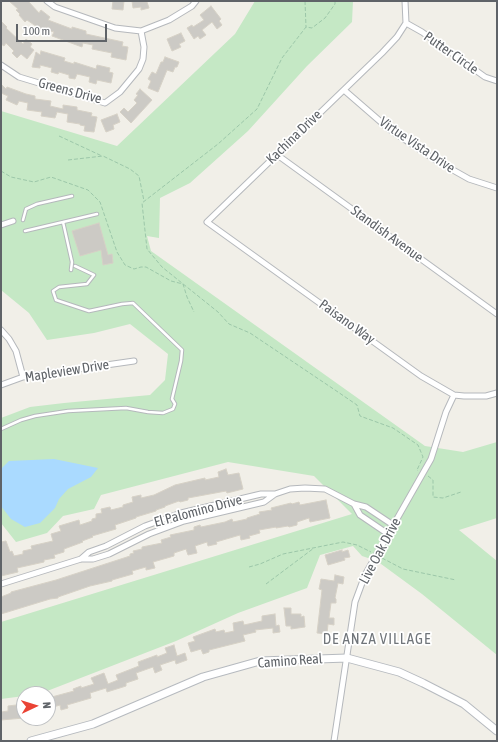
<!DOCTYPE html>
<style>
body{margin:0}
#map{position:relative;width:498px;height:742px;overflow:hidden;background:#f1efe8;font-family:"Asap Condensed",sans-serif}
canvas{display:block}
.frame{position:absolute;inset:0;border:2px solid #5f6368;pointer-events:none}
.north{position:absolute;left:16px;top:686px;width:40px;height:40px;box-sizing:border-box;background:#fff;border:1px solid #bfc1c3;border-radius:50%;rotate:86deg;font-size:11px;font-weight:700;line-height:16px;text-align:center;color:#5f6368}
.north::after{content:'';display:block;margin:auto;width:14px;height:18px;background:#ea4335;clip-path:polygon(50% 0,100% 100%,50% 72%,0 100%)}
.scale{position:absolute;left:16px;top:24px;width:91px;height:18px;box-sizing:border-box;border:2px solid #5f6368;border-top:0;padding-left:5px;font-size:12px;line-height:14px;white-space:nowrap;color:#5f6368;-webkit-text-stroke:3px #fff;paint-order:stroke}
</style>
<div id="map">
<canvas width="498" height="742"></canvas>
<div class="frame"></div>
<div class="north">N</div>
<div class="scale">100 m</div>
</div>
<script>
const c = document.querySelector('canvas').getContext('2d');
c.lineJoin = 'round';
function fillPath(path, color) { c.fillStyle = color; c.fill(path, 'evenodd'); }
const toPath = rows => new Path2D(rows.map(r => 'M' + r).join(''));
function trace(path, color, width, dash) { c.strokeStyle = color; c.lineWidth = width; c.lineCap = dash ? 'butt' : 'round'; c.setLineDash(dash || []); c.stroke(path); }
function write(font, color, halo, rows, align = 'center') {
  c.font = font + ' "Asap Condensed",sans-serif'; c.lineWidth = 3.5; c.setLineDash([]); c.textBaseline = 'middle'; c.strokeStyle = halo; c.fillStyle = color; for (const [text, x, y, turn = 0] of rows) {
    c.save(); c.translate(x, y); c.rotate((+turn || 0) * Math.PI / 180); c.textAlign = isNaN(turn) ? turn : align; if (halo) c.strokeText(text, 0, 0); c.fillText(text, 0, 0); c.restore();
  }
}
const green = toPath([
 [255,1,353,1,352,22,307,66,248,131,190,183,160,198,159,238,147,236,151,251,425,446,463,452,497,442,497,518,459,530,497,561,497,655,422,594,377,561,362,556,353,546,320,555,307,588,238,613,176,641,42,693,24,694,24,696,1,699,1,622,352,514,314,476,228,462,101,495,94,509,63,516,47,533,16,542,1,523,1,418,30,407,64,403,150,395,165,380,168,354,130,324,94,333,47,340,29,313,1,290,1,111,117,146,235,34]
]);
const water = toPath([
 [54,459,98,468,91,477,68,489,59,499,55,508,40,523,25,527,11,519,1,506,1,469,9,461]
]);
const building = toPath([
 [9,1,28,1,39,13,41,10,50,17,48,20,72,29,72,27,86,31,86,34,123,42,122,46,128,47,126,60,111,57,112,53,92,49,93,45,83,43,82,47,52,36,54,32,44,29,43,31,27,20,25,22,19,15,20,14,16,10,18,9,9,1],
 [113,1,124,1,123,10,112,9,113,1],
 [132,1,147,2,149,8,141,10,141,7,133,8,132,1],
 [211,6,221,19,219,21,222,25,217,29,212,22,202,30,206,35,200,39,198,36,194,39,187,28,192,25,193,27,204,20,200,15,211,6],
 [1,21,7,27,6,28,23,44,26,39,32,44,30,47,34,50,27,59,21,54,17,58,12,53,14,51,6,43,4,46,1,44,1,21],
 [181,33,185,41,179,44,181,47,172,51,167,39,181,33],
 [41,51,65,58,64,61,74,64,74,62,96,69,97,65,110,68,109,72,113,73,111,83,97,80,96,84,89,82,90,77,77,74,75,79,69,78,69,75,59,72,58,74,51,72,52,68,40,65,40,68,32,67,36,52,40,55,41,51],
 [165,57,179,62,177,67,175,67,173,72,167,70,158,92,148,88,151,81,148,79,152,72,156,74,161,62,163,62,165,57],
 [1,84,6,89,7,87,26,94,35,96,35,99,51,101,50,106,63,109,63,105,77,107,77,110,92,113,91,116,97,117,94,132,84,131,85,126,80,125,80,124,67,122,68,114,57,112,55,118,41,116,42,112,27,110,28,103,19,101,17,105,6,100,8,96,1,93,1,84],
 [140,89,152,100,131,123,120,112,124,108,128,112,137,103,134,100,138,95,136,94,140,89],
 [117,114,120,122,113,125,114,129,106,132,101,120,117,114],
 [99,223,108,255,112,254,113,263,103,265,101,250,80,256,72,231,99,223],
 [226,469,228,475,239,473,243,489,227,493,226,491,188,498,188,500,180,502,179,501,165,506,165,507,156,510,156,511,136,517,136,518,115,525,116,529,92,536,93,537,82,541,83,542,64,549,64,552,54,555,55,558,44,560,44,562,17,568,18,572,1,576,1,542,6,541,10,552,12,551,14,556,23,554,23,551,32,549,31,546,53,541,51,534,61,531,59,526,79,520,80,525,92,521,92,519,96,518,96,514,102,513,101,509,110,507,111,510,123,507,123,505,133,502,132,497,141,495,141,498,154,495,175,485,205,478,205,480,219,477,218,472,226,469],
 [326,500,330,518,310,522,309,518,297,522,297,525,289,527,288,526,276,528,276,527,259,530,260,533,249,536,250,538,241,540,240,535,216,542,217,544,208,546,207,542,195,546,197,553,188,555,186,549,174,553,174,556,153,562,155,568,146,570,146,567,132,571,133,574,112,580,112,581,90,586,58,597,58,598,50,599,1,614,1,597,11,593,11,592,56,580,130,556,130,554,134,553,133,551,142,549,142,547,162,543,161,540,171,537,170,535,194,530,194,527,200,525,201,527,225,522,232,519,233,522,247,519,247,518,260,514,259,512,272,510,271,508,291,503,292,504,299,502,300,505,326,500],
 [342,550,342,552,348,550,350,557,344,558,345,560,328,565,325,555,342,550],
 [335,575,344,577,343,584,338,583,335,598,336,599,336,603,331,603,329,618,334,618,334,625,328,624,327,634,317,633,322,590,319,589,321,579,334,581,335,575],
 [284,608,291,608,291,614,301,614,301,617,304,616,305,627,291,629,291,626,286,626,284,608],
 [275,614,276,626,279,625,280,632,273,633,273,628,255,630,256,632,243,635,245,641,209,650,209,652,203,654,201,649,191,652,188,643,195,641,193,637,215,629,216,632,224,630,225,633,234,631,233,623,243,621,244,625,262,621,262,616,275,614],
 [174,645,177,656,185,653,187,660,176,664,175,660,160,665,162,670,155,673,153,667,136,673,138,679,126,683,126,686,107,692,106,688,90,693,91,698,67,705,68,708,61,710,60,705,50,708,48,698,74,691,73,689,81,686,81,688,94,684,91,678,104,673,108,684,118,680,116,675,139,666,138,662,157,655,157,657,167,653,165,648,174,645],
 [24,704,24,718,1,720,1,712,8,711,8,706,24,704]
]);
const path = toPath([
 [305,1,306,27],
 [335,1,335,4,325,18,312,28,306,27,282,58,257,109,218,144,142,203,147,249,162,267,218,312,229,324,250,333,335,390,357,405,360,416,393,428,418,445,423,457,417,470,418,471],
 [59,136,102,156],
 [68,160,103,156,130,169,139,176,144,201],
 [1,171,11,177,34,182,51,177,88,190,100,202,117,252,125,265,134,269,141,267,146,267,171,281,183,284,187,297,194,312],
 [428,476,433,480,433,497,443,498,461,492],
 [382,558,403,569,456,580],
 [249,567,260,564,283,554,343,542,357,545,371,552],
 [266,584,314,548]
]);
const lane = toPath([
 [23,220,26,209,37,204,72,196],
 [63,222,72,262,71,270],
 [25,231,97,214],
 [1,429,21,420,35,416,68,411,126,408,148,412,163,413,173,409,175,404,172,399,181,361,182,350,133,303,122,304,89,311,56,300,53,291,59,287,87,284,94,275,75,266]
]);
const street = toPath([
 [47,1,55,7,115,28,141,31,169,20,192,6,196,1],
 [405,1,406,23,397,37,382,53,207,222,421,376,454,395,464,396,486,396,497,393],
 [406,23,422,32,485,77,497,81],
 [1,65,19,77,105,103,120,92,139,69,143,59,144,47,141,31],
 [344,90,389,129,437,161,469,179,497,188],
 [276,154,497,314],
 [1,225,13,221],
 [1,330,9,339,16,351,23,377],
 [1,385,23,377,134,361],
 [388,534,360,515,354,504,366,507,393,525],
 [81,559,89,552,106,546,145,526,181,513,261,494,275,494],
 [1,584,81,559,93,559,109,554,149,534,184,521,264,502,275,494,290,489,305,488,325,489,354,504],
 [334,741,355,602,365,575,431,459,446,412,454,395]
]);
const secondary = toPath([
 [31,741,93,724,203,677,260,661,347,658,399,672,423,683,464,704,497,731]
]);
const streetNames = [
 ["Putter Circle",451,53,35],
 ["Greens Drive",70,91,15],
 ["Kachina Drive",294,137,-44],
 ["Virtue Vista Drive",417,145,34],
 ["Standish Avenue",387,234,36],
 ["Paisano Way",347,322,36],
 ["Mapleview Drive",67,371,-9],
 ["El Palomino Drive",198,511,-15],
 ["Live Oak Drive",380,551,-62],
 ["Camino Real",290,661,-4]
];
const neighbourhoodNames = [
 ["DE ANZA VILLAGE",377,639]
];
fillPath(green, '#c5e8c5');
fillPath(water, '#aadaff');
fillPath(building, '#cccac5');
trace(building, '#d6d1c6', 1);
trace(lane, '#b5b8bc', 4.5);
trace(street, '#b5b8bc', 7);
trace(secondary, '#b6babf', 9);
trace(path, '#9cc7a9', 1, [4, 2]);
trace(lane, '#fff', 2.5);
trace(street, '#fff', 5);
trace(secondary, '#fff', 7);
write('14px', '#5f6368', '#fff', streetNames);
c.letterSpacing = '1px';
write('15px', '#70757a', '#fff', neighbourhoodNames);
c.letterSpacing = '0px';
</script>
